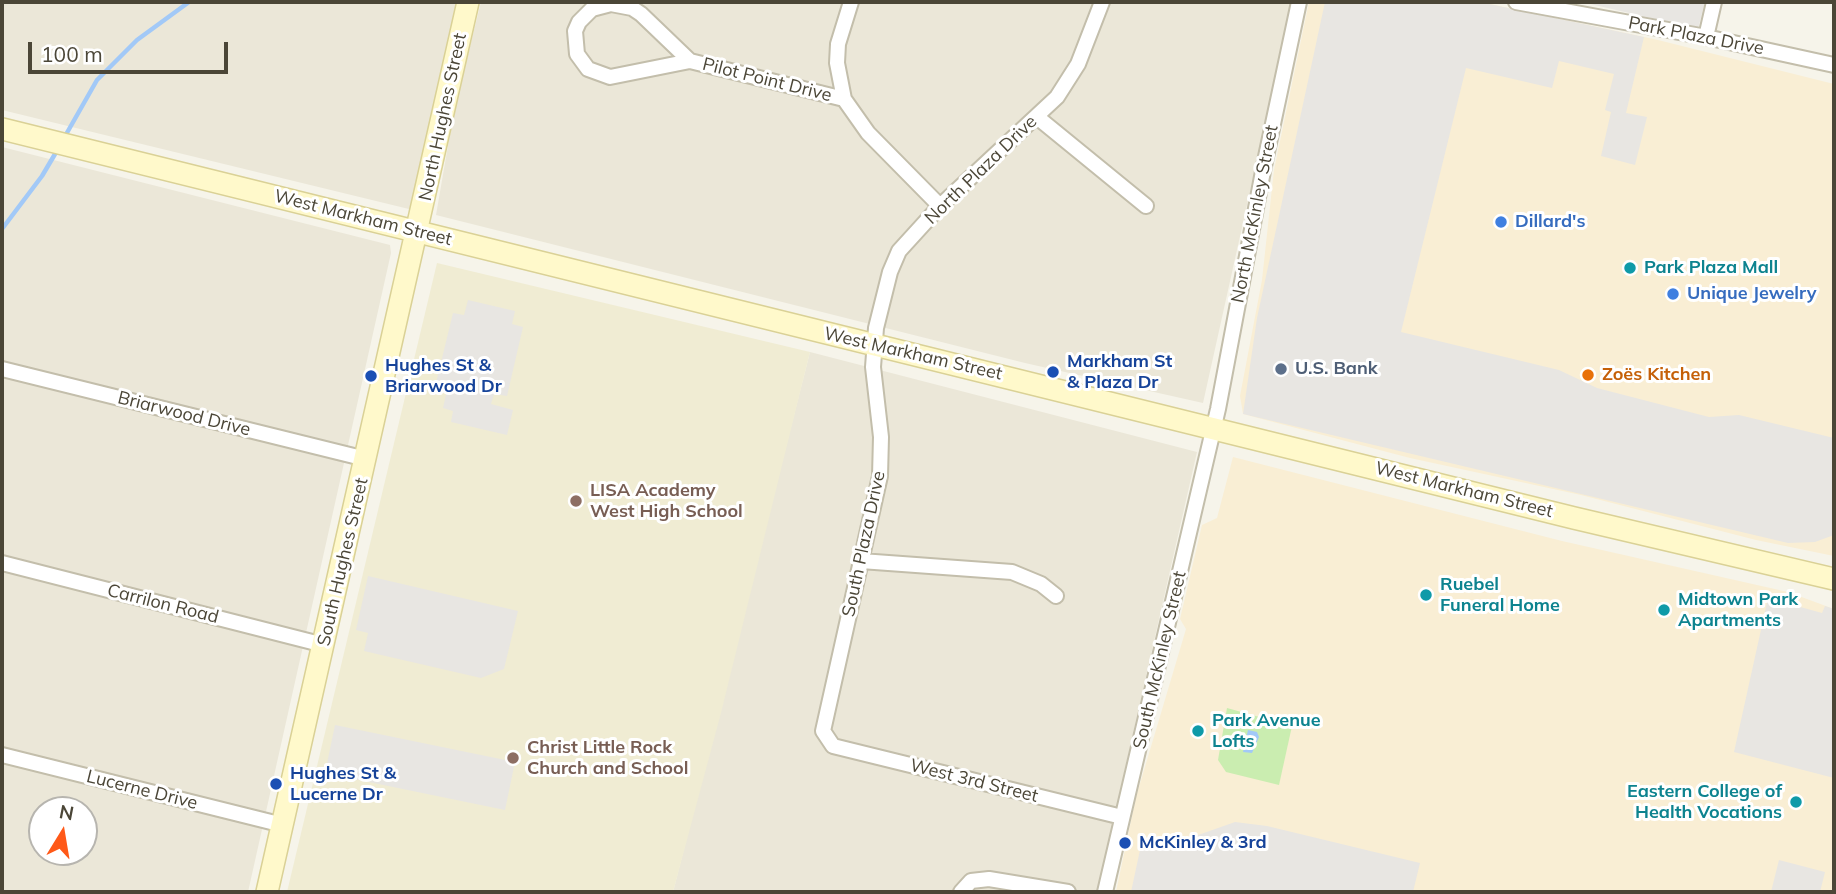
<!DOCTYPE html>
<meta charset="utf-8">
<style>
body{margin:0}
#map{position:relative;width:1836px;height:894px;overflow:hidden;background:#f6f4ea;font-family:Mulish,sans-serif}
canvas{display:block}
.frame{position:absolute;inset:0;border:4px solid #4b4637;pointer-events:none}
.north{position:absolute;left:28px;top:796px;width:70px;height:70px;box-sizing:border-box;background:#fff;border:2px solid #b7b5af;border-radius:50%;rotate:11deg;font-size:19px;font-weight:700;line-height:28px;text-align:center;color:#4b4637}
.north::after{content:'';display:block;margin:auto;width:24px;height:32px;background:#ff5918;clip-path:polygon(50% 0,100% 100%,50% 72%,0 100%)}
.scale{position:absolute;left:28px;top:42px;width:200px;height:32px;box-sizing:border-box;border:4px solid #4b4637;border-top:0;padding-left:9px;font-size:21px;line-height:24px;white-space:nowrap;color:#4b4637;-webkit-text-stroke:5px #fff;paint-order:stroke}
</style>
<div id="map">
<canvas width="1836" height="894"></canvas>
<div class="frame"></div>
<div class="north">N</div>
<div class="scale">100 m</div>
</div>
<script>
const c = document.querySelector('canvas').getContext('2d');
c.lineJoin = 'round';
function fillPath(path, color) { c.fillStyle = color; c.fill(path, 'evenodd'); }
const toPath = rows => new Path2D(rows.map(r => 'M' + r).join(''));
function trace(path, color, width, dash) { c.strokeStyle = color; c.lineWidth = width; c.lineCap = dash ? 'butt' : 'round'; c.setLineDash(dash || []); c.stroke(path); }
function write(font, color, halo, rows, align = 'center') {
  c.font = font + ' Mulish,sans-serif'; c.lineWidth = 6; c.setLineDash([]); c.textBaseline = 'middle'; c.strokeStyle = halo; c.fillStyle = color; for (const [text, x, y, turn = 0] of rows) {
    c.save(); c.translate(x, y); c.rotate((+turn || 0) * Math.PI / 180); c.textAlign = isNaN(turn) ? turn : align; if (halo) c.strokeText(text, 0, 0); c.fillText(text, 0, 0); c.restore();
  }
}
const residential = toPath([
 [2,2,461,2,413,210,2,110],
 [481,2,1292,2,1203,403,1025,363,436,215,454,111],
 [2,147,390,245,391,253,248,892,2,892],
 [42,810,84,810,84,852,42,852],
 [810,352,1197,452,1097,892,673,892]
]);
const commercial = toPath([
 [1309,2,1481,2,1658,40,1834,84,1834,556,1756,540,1581,495,1410,458,1243,414,1240,396,1262,280,1274,170],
 [1233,457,1562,541,1788,592,1834,609,1834,892,1116,892,1136,797,1186,629,1180,619,1202,525,1217,518]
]);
const education = toPath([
 [437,263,810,352,721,713,673,892,287,892]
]);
const green = toPath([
 [1227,708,1292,726,1279,785,1226,772,1218,760]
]);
const parking = toPath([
 [1325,2,1480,2,1644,37,1626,113,1647,117,1635,165,1601,156,1611,112,1605,110,1614,74,1559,61,1552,88,1466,68,1401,332,1559,370,1597,388,1709,417,1739,415,1834,438,1834,535,1815,542,1788,543,1243,414,1257,318],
 [1582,2,1705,2,1698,29],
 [468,300,515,311,512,324,523,327,507,396,494,394,491,404,513,410,507,435,451,422,453,411,443,408,447,390,435,387,453,313,464,315],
 [368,576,518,611,504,669,481,678,364,651,368,633,356,630],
 [1768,598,1822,613,1825,606,1834,609,1834,778,1734,752],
 [335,725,515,762,505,810,325,773],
 [1235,822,1267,826,1420,863,1413,892,1131,892,1140,850,1157,840,1184,840],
 [1779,860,1825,872,1820,892,1771,892]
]);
const water = toPath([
 [1248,730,1257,732,1259,737,1252,753,1243,752]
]);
const stream = toPath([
 [64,138,97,80,137,40,189,2],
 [2,229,42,176,58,149]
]);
const street = toPath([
 [851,2,838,44,837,63,844,99,868,133,940,206],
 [1102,2,1078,64,1057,97,940,206,899,251,890,272,876,328,873,367,881,437,880,476,823,731,833,746,1122,817],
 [1516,2,1706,37,1834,65],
 [611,4,632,8,641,14,690,61,610,77,588,69,577,54,575,31,579,22,592,9,611,4],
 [1706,37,1714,2],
 [690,61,844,99],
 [1037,117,1146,206],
 [2,369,366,459],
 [861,561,1012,572,1041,584,1056,596],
 [2,563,324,645],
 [2,755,283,825],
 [961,892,971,881,989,879,1068,892],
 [1105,892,1218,409,1264,166,1299,2]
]);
const secondary = toPath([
 [2,129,1574,518,1834,579],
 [267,892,468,2]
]);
const markers = [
 [1501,222,7,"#3f7fe0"],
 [1630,268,7,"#0f9aa8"],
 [1673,294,7,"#3f7fe0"],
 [1281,369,7,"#5c6f8a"],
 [1053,372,7,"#1a4fb4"],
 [1588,375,7,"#e8710a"],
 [371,376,7,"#1a4fb4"],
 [576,501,7,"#8d6e63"],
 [1426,595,7,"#0f9aa8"],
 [1664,610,7,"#0f9aa8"],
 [1198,731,7,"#0f9aa8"],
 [513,758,7,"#8d6e63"],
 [276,784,7,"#1a4fb4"],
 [1796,802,7,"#0f9aa8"],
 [1125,843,7,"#1a4fb4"]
];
const streetNames = [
 ["Park Plaza Drive",1696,36,11],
 ["Pilot Point Drive",767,80,14],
 ["North Hughes Street",443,117,-78],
 ["North Plaza Drive",981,170,-44],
 ["North McKinley Street",1255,214,-79],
 ["West Markham Street",363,218,14],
 ["West Markham Street",913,354,13],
 ["Briarwood Drive",184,414,14],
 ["West Markham Street",1464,490,14],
 ["South Plaza Drive",864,544,-78],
 ["South Hughes Street",343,562,-77],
 ["Carrilon Road",163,604,14],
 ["South McKinley Street",1160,660,-77],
 ["West 3rd Street",974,781,14],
 ["Lucerne Drive",142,790,14]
];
const shopNames = [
 ["Dillard's",1515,222],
 ["Unique Jewelry",1687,294]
];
const cultureNames = [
 ["Park Plaza Mall",1644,268],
 ["Ruebel",1440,585],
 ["Funeral Home",1440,606],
 ["Midtown Park",1678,600],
 ["Apartments",1678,621],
 ["Park Avenue",1212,721],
 ["Lofts",1212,742],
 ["Eastern College of",1782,792,"right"],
 ["Health Vocations",1782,813,"right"]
];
const transitNames = [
 ["Markham St",1067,362],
 ["& Plaza Dr",1067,383],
 ["Hughes St &",385,366],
 ["Briarwood Dr",385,387],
 ["Hughes St &",290,774],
 ["Lucerne Dr",290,795],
 ["McKinley & 3rd",1139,843]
];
const serviceNames = [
 ["U.S. Bank",1295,369]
];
const foodNames = [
 ["Zoës Kitchen",1602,375]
];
const educationNames = [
 ["LISA Academy",590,491],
 ["West High School",590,512],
 ["Christ Little Rock",527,748],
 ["Church and School",527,769]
];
fillPath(residential, '#ebe7d8');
fillPath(commercial, '#f9eed4');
fillPath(education, '#f0ecd3');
fillPath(green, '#caedb0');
fillPath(parking, '#e8e6e2');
fillPath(water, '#a2c9f7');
trace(stream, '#a2c9f7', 4.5);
trace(street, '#c3beab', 18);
trace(secondary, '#dad196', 24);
trace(street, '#fff', 14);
trace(secondary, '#fff9cb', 21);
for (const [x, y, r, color] of markers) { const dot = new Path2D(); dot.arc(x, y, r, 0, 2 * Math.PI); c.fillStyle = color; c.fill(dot); trace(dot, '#fff', 2.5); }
write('18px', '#4b4637', '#fff', streetNames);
write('bold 18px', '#366cbe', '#fff', shopNames, 'left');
write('bold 18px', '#0d838f', '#fff', cultureNames, 'left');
write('bold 18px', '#164399', '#fff', transitNames, 'left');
write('bold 18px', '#4e5e75', '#fff', serviceNames, 'left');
write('bold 18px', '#c56008', '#fff', foodNames, 'left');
write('bold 18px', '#785e54', '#fff', educationNames, 'left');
</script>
